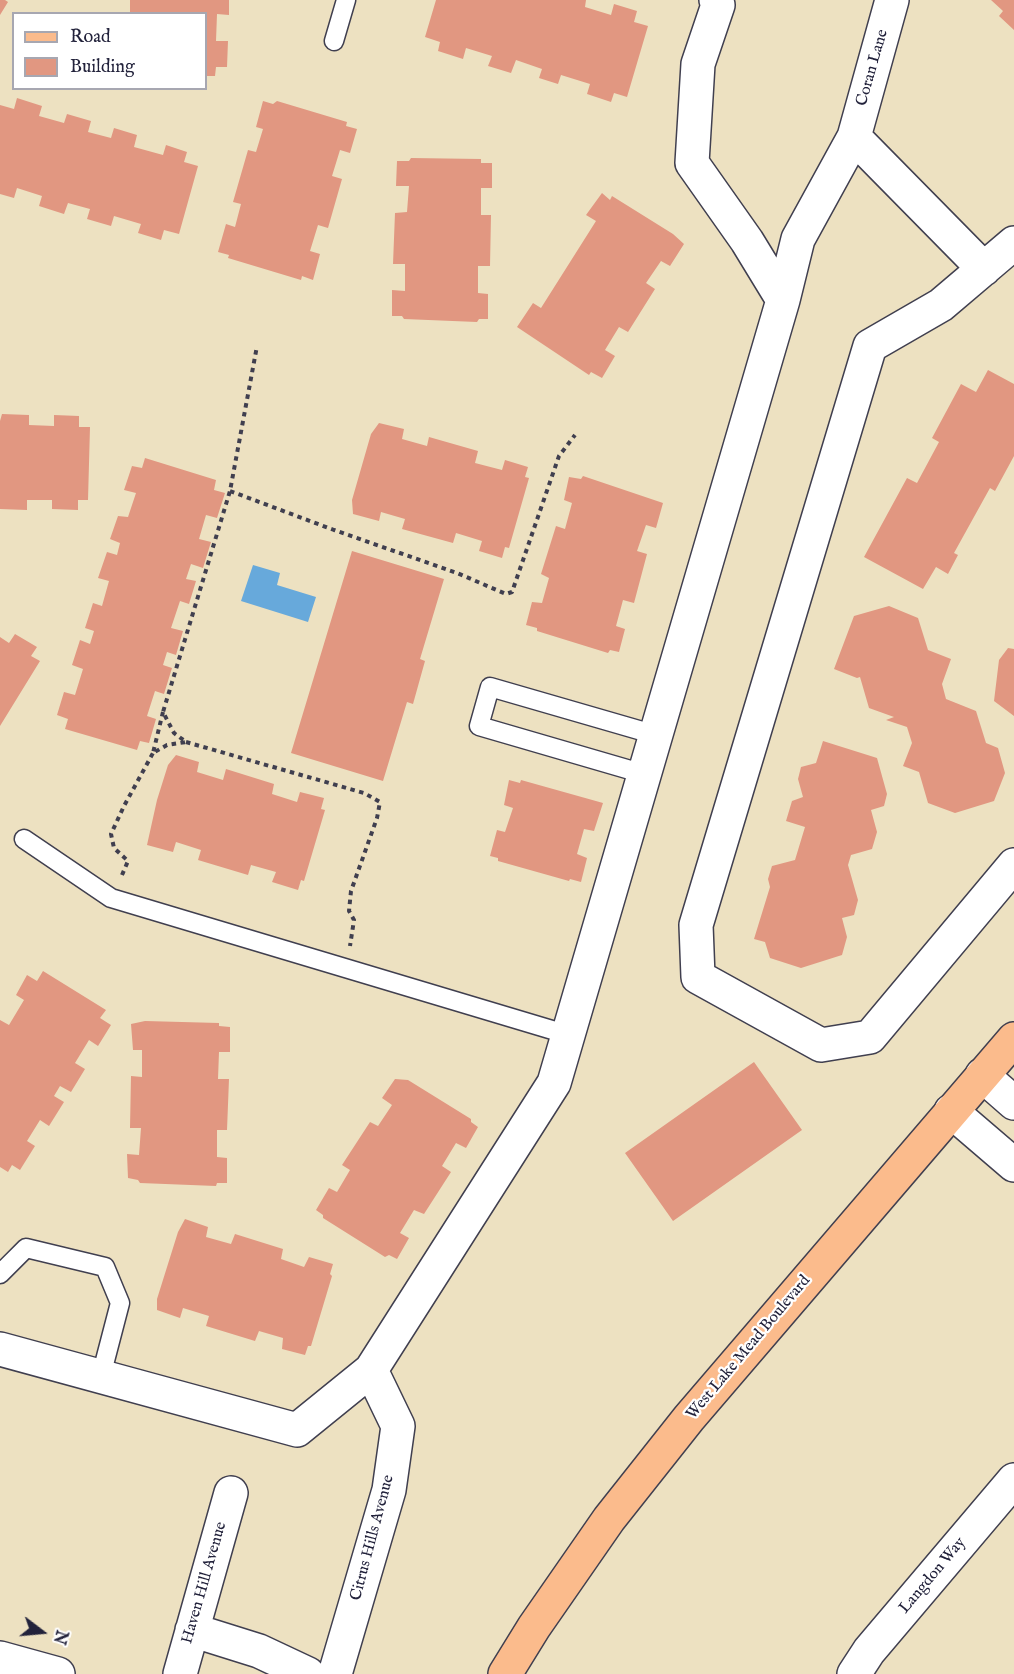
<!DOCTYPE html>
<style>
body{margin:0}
#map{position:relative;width:1014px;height:1674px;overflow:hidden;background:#ede1c1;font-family:"IM FELL English",serif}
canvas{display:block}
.legend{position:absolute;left:12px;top:12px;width:195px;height:78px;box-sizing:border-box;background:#fff;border:2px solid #a7a7b1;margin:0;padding:8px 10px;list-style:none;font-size:18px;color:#22223b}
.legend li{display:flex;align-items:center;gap:12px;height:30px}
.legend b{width:30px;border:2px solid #a7a7b1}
.north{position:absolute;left:12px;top:1602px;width:60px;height:60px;-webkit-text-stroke:4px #fff;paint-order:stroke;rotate:106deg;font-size:16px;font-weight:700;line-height:24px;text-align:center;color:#22223b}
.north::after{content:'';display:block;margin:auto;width:21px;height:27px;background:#22223b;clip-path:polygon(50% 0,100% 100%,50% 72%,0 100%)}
</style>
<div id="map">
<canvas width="1014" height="1674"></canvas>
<ul class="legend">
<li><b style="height:8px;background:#fbbb8c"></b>Road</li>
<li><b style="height:16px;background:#e19781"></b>Building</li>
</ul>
<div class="north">N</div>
</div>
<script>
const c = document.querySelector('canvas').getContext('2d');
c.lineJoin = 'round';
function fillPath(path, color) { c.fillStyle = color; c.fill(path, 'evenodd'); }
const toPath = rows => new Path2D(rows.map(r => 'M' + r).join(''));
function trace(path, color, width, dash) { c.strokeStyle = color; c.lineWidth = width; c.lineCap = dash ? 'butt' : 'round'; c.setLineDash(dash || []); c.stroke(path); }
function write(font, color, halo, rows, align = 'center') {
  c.font = font + ' "IM FELL English",serif'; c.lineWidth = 4.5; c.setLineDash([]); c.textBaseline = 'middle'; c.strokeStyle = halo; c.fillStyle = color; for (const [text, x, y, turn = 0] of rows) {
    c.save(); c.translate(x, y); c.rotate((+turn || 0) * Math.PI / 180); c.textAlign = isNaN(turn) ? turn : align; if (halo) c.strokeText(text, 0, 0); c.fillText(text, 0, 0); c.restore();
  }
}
const water = toPath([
 [253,565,280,573,277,585,316,597,308,622,241,601]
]);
const building = toPath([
 [0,0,5,0,8,2,0,15],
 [130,0,229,0,229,15,217,14,216,41,228,41,227,67,216,67,215,76,206,76,206,14,130,14],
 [436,0,586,0,585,7,611,15,614,4,637,11,634,22,648,26,627,97,614,93,611,102,587,94,590,84,561,75,558,84,539,78,542,69,516,60,511,73,488,66,492,56,466,48,463,59,438,51,440,42,425,37],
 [991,0,1014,0,1014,30,999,16,1003,11],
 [17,98,42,106,39,116,64,123,67,114,91,121,88,132,111,138,114,128,137,135,134,147,163,155,166,145,187,152,184,162,198,166,179,234,164,230,161,240,138,233,141,224,114,216,111,226,87,219,90,209,68,203,64,214,39,206,42,196,17,188,14,198,0,194,0,105,14,109],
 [263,101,273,104,277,101,347,122,346,126,357,129,350,153,340,150,332,176,342,179,328,228,318,225,310,251,320,254,313,280,302,276,301,280,228,258,229,255,218,252,226,224,235,227,241,204,233,202,248,150,256,152,263,129,256,127],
 [411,158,481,159,481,163,492,163,492,188,481,188,481,215,491,215,490,266,478,266,478,293,488,294,488,319,479,319,477,322,404,319,402,316,392,316,392,290,405,291,405,264,393,264,395,213,407,212,409,186,396,186,397,161,409,161],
 [602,193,610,200,612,196,673,234,684,244,670,266,661,261,646,283,655,289,628,332,619,327,605,350,615,356,602,378,591,372,589,375,517,327,533,303,541,308,596,221,586,215],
 [988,370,1014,384,1014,456,995,491,990,488,954,553,958,555,948,574,936,567,923,589,864,557,907,478,917,483,939,442,932,438,961,384,976,392],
 [2,414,29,415,29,425,54,426,54,415,79,416,79,427,90,427,88,500,78,500,78,510,52,509,52,500,27,500,27,510,0,509,0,421],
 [379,423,404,429,402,439,427,446,429,437,478,451,475,463,502,470,505,460,528,467,525,477,529,478,509,548,505,547,502,558,479,551,482,541,456,533,453,543,402,529,405,519,381,512,379,521,353,514,352,500,371,434],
 [145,458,216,480,214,490,225,493,217,518,206,515,199,539,211,542,203,568,191,564,186,579,196,581,189,604,180,601,171,628,183,631,176,655,167,652,163,665,172,668,164,694,155,691,147,716,156,719,149,743,140,741,137,750,65,729,68,719,57,715,64,692,75,695,83,669,72,665,80,640,90,644,94,631,85,628,93,603,102,606,109,581,98,578,107,552,117,555,120,543,110,539,118,516,128,517,136,493,124,490,132,466,142,468],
 [583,476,663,503,656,528,646,525,637,551,647,554,634,603,623,600,616,626,625,629,619,652,610,650,608,653,537,631,537,628,526,625,532,602,542,603,549,578,541,574,556,526,565,529,572,503,564,500,569,477,581,479],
 [352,551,444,579,420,659,425,661,413,704,407,702,383,781,291,753],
 [889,606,918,618,928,650,951,659,942,684,946,699,976,711,986,743,998,748,1005,773,994,801,955,813,928,803,919,772,903,766,912,743,907,727,886,720,894,717,869,708,860,677,857,678,834,669,854,616],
 [15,634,37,647,31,656,40,661,0,726,0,637,9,643],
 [1008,648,1014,649,1014,716,994,701,999,660],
 [823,741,877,758,887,794,884,806,871,810,877,832,872,849,851,855,848,865,858,900,854,915,842,918,847,937,842,955,801,968,770,958,765,942,754,939,770,887,768,879,772,866,795,860,805,827,786,821,792,801,803,797,798,779,801,767,816,763],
 [176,755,199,762,197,772,223,780,226,769,274,784,272,794,297,802,300,792,324,798,321,809,325,810,304,881,301,880,298,890,272,882,276,872,251,865,248,875,198,860,201,850,176,842,173,852,147,845,157,800,168,765],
 [509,780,520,783,521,780,603,803,594,831,584,829,577,854,587,858,581,882,570,879,569,881,498,861,498,858,490,856,497,830,505,832,513,808,504,805],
 [43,971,106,1010,100,1018,111,1025,98,1046,89,1040,75,1063,85,1069,71,1092,60,1086,54,1096,64,1102,49,1126,40,1120,27,1141,35,1146,20,1170,12,1165,8,1172,0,1167,0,1020,9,1025,24,1000,16,995,27,975,37,981],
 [145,1021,219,1023,219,1026,230,1027,230,1052,219,1052,218,1079,229,1079,227,1130,217,1130,217,1157,227,1158,227,1183,217,1183,216,1186,140,1183,138,1180,128,1178,127,1154,139,1155,141,1128,130,1128,131,1076,142,1077,142,1050,133,1050,131,1024],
 [754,1062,802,1130,673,1221,625,1153],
 [395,1079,408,1080,471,1119,471,1122,478,1127,466,1148,456,1143,442,1166,451,1172,424,1214,414,1210,400,1233,409,1238,397,1259,389,1255,385,1257,323,1218,323,1215,316,1210,329,1188,337,1192,350,1170,342,1165,370,1122,378,1126,392,1105,382,1098],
 [185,1219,208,1227,206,1237,231,1244,235,1234,283,1249,281,1259,304,1267,309,1257,333,1264,330,1274,332,1276,311,1346,308,1346,305,1355,282,1349,283,1338,259,1331,255,1341,206,1326,209,1316,183,1308,180,1318,157,1310,157,1299,178,1232]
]);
const path = toPath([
 [230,491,334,530,457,573,506,594,512,592,559,456,575,435],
 [163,712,153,753,167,745,186,742,174,733,163,712,230,491,257,346],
 [186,742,364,793,380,802,377,818,351,891,349,911,354,920,350,946],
 [122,875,128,861,114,848,111,834,124,806,153,753]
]);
const service = toPath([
 [334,41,346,0],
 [644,774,479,726,490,687,656,735],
 [24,839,111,898,569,1035],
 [0,1274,26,1248,105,1267,120,1303,101,1376]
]);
const minor = toPath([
 [854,137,984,269],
 [1014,243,941,305,870,346,696,925,698,977,821,1045,870,1037,1014,865],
 [783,300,798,239,854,137,892,0],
 [982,1075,1014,1103],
 [951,1111,1014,1165],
 [0,1349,297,1430,371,1370,554,1083,783,300,747,241,692,163,698,64,718,5,716,0],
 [192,1630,259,1651,308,1674],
 [0,1658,58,1674],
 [180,1674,231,1493],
 [335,1674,389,1490,398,1426,371,1370],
 [854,1674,869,1651,1014,1480]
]);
const primary = toPath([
 [505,1674,534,1627,609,1519,689,1418,1014,1039]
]);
const streetNames = [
 ["Coran Lane",873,68,-74],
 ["West Lake Mead Boulevard",749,1348,-50],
 ["Citrus Hills Avenue",373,1538,-75],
 ["Langdon Way",933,1576,-50],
 ["Haven Hill Avenue",205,1583,-74]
];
fillPath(water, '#67a9db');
fillPath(building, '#e19781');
trace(service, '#403f4f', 21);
trace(minor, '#403f4f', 36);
trace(primary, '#403f4f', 36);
trace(path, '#403f4f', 4, [4.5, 4.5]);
trace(service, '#fff', 18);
trace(minor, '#fff', 33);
trace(primary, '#fbbb8c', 33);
write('16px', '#22223b', '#fff', streetNames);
</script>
